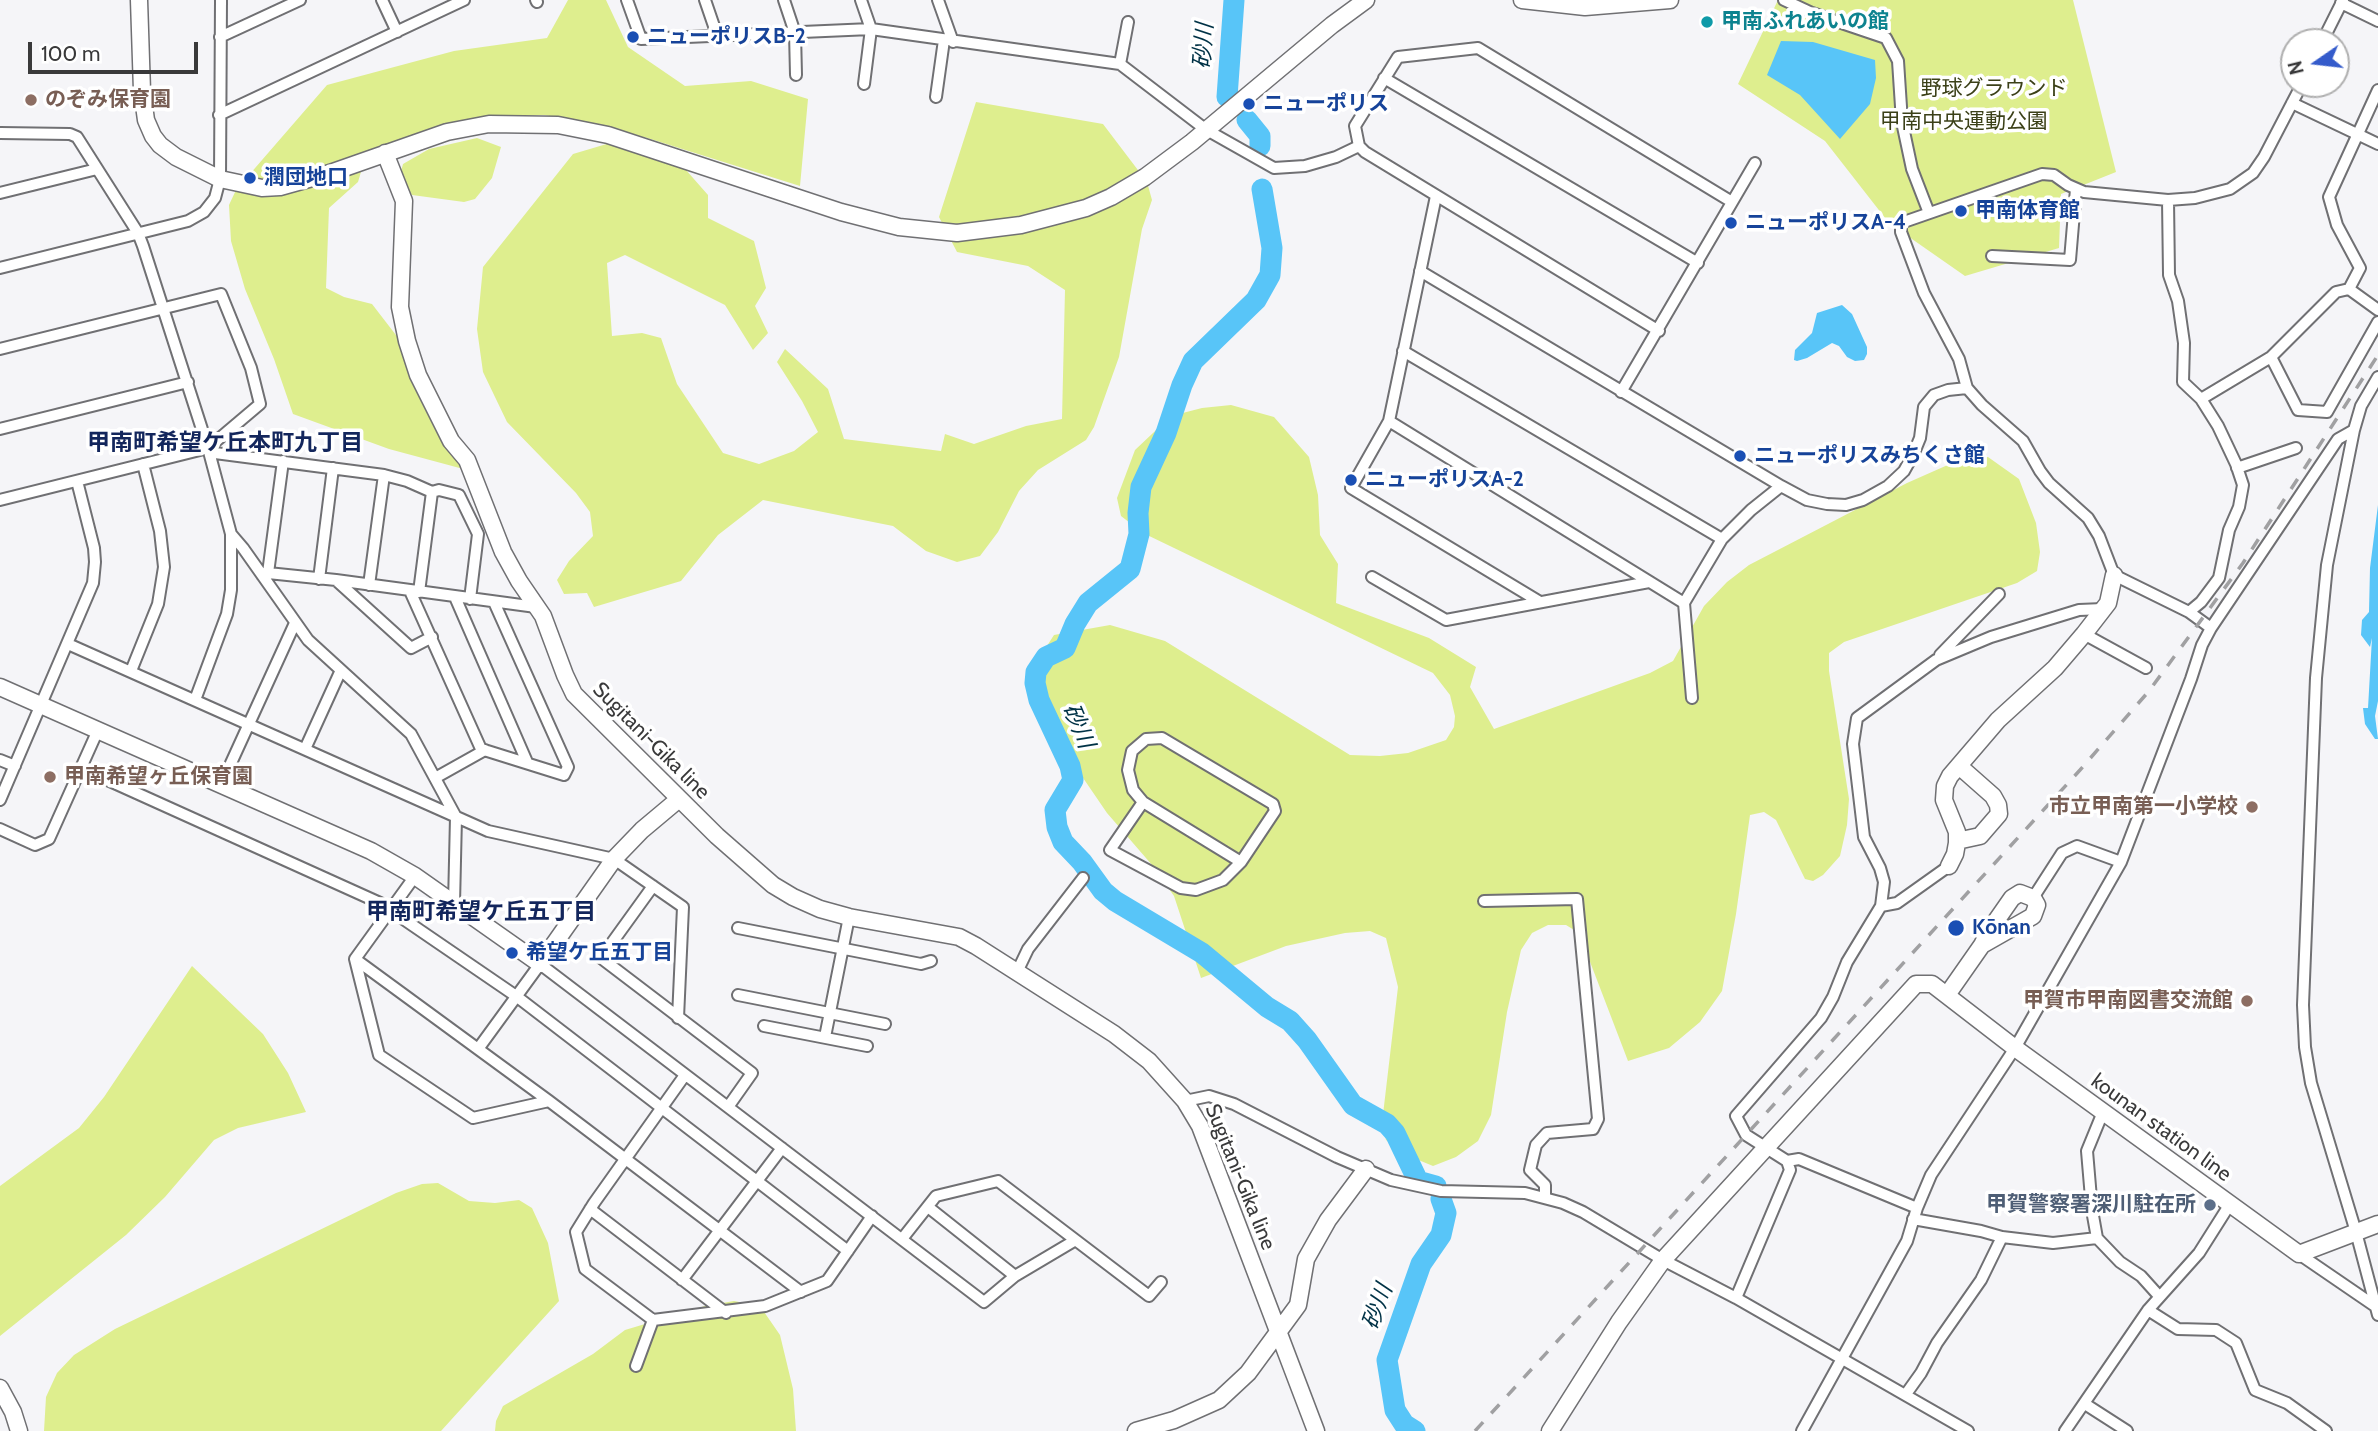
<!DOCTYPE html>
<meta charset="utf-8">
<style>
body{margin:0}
#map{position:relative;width:2378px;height:1431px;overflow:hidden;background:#f5f5f8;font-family:Cabin,sans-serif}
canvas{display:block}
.north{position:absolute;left:2280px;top:28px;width:70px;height:70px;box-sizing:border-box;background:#fff;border:2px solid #b0b0b0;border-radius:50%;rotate:256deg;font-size:19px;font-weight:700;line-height:28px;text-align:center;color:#39393a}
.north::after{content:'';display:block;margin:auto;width:24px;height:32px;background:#345bcb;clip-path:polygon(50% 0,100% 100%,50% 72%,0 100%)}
.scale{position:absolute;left:28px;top:42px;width:170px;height:32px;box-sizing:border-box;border:4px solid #39393a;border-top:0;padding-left:9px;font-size:21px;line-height:24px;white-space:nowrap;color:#39393a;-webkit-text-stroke:5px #fff;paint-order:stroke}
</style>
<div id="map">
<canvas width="2378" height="1431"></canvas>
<div class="north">N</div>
<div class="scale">100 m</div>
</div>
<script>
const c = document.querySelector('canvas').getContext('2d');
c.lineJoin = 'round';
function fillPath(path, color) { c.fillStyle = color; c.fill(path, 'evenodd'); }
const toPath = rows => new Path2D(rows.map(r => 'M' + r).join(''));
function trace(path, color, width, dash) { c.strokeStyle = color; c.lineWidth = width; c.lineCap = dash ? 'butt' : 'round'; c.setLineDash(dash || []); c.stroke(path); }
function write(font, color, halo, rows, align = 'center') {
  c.font = font + ' Cabin,"Noto Sans JP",sans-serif'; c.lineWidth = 7; c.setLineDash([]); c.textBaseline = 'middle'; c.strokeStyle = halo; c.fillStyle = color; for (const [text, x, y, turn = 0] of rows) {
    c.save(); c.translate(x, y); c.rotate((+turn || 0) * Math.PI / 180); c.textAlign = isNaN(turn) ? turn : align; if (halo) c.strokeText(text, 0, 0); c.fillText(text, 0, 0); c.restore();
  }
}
const green = toPath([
 [568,0,606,0,628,47,685,86,751,81,808,99,800,186,644,137,640,153,686,170,708,195,708,218,754,241,766,288,755,306,768,333,753,350,725,305,625,255,607,263,612,336,642,333,661,338,677,384,723,453,759,464,794,451,818,432,802,401,777,362,785,349,828,389,844,439,941,451,945,434,974,444,1026,426,1062,419,1065,290,1028,266,957,252,939,217,976,102,1103,124,1147,182,1152,200,1142,229,1119,357,1094,427,1086,440,1038,470,1019,491,998,532,980,556,957,562,926,551,893,526,763,500,718,535,681,581,594,607,587,593,564,594,557,580,569,561,593,536,590,512,576,493,507,422,483,372,477,329,483,267,573,154,610,143,620,129,544,115,479,117,366,155,358,182,329,208,326,288,344,297,372,304,399,339,428,415,467,470,389,449,293,414,274,359,245,289,231,241,229,205,236,190,327,85,454,51,547,38],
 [1778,0,2073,0,2116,172,2061,194,2059,248,1965,276,1889,223,1825,141,1738,84],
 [477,138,501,147,492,178,475,199,464,202,412,195,400,175,403,164,429,149],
 [1231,405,1274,417,1309,457,1318,495,1320,535,1338,564,1336,603,1429,638,1476,667,1470,687,1494,729,1650,673,1673,661,1704,606,1727,582,1749,565,1907,483,1959,460,1988,457,2019,479,2036,523,2040,552,2037,571,2017,583,1844,642,1829,653,1829,671,1849,799,1847,825,1840,856,1823,875,1813,881,1805,879,1776,820,1764,812,1750,815,1736,914,1722,991,1700,1022,1669,1048,1628,1061,1579,933,1566,925,1548,925,1532,933,1521,950,1507,1012,1491,1115,1478,1141,1456,1157,1433,1166,1404,1154,1386,1140,1382,1123,1398,987,1386,938,1370,931,1345,933,1286,946,1201,978,1174,896,1152,865,1107,813,1051,731,1040,686,1043,652,1054,635,1110,625,1165,641,1350,755,1380,756,1408,753,1446,740,1454,727,1455,716,1450,695,1433,673,1143,533,1121,516,1117,498,1135,450,1171,416,1202,408],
 [192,966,263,1034,288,1073,306,1112,238,1128,214,1140,165,1197,126,1235,0,1336,0,1186,79,1128,104,1097],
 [438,1183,469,1201,495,1203,519,1200,532,1208,548,1243,559,1301,441,1431,44,1431,46,1397,57,1373,74,1355,115,1329,396,1193,422,1184],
 [734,1301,760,1306,780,1335,793,1389,796,1431,495,1431,496,1421,503,1406,593,1354,625,1330,705,1306]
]);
const water = toPath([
 [1781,41,1813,42,1875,60,1876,78,1870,104,1840,139,1800,95,1767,75],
 [1842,305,1852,314,1867,347,1867,354,1864,360,1855,361,1847,357,1839,346,1832,343,1807,358,1797,361,1794,360,1795,350,1812,333,1817,313],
 [2378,505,2378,701,2375,716,2378,739,2375,739,2365,724,2363,708,2368,708,2372,638,2370,647,2361,635,2362,620,2369,612,2370,568]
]);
const river = toPath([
 [1227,97,1234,0],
 [1247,120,1260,136,1260,146],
 [1262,189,1272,248,1270,275,1256,300,1193,361,1182,385,1166,433,1141,487,1138,513,1139,534,1130,569,1088,603,1075,624,1065,648,1046,657,1036,672,1035,683,1039,700,1070,766,1073,780,1055,810,1057,827,1063,842,1082,862,1103,891,1115,901,1202,953,1267,1007,1290,1021,1307,1040,1353,1105,1387,1124,1395,1133,1418,1181,1436,1186],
 [1415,1431,1404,1424,1395,1410,1387,1360,1421,1264,1441,1235,1446,1213,1441,1199]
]);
const street = toPath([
 [382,0,397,32],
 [536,0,537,2],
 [627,0,641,39,871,29,1120,64,1205,129,1274,168,1305,166,1336,157,1359,146],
 [705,0,717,35],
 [784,0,795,33,796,75],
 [861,0,871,29,864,84],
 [938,0,953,42],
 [1784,0,1812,13,1886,38,1898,61,1902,122,1912,169,1929,213],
 [2341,3,2378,21],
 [220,37,300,0],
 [2322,42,2343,0],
 [1120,64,1128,22],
 [1384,78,1698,263],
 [936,97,944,40],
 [2292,103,2378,144],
 [219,115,464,0],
 [0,133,70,134,77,137,138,233,143,246,208,448,231,534,231,590,227,614,195,700],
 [0,193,97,169],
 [1436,196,1389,421,1351,488,1540,602],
 [2168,200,2169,275,2178,301,2184,343,2183,382,2201,399,2218,426,2236,464,2243,485,2239,507,2229,530,2219,578,2201,602,2189,612],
 [1992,256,2070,260,2076,189],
 [0,268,188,221,204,212,215,198,220,179,221,0],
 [1420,271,1781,486,1807,500,1827,504,1846,505,1863,500,1888,486,1904,471,1913,455,1920,438,1924,407,1934,395,1948,390,1967,388],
 [2349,289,2360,268,2337,225,2329,197,2378,90],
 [1659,331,1365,152,1359,146,1355,126,1398,57,1478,48,1732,202],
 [0,349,221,294,251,368,260,404,208,448,0,500],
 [1403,351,1722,539,1684,603,1692,698],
 [2271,357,2298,410,2327,412,2378,322],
 [2378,377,2361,406,2354,430,2327,565,2316,678,2303,1005,2305,1047,2311,1083,2356,1232,2378,1315],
 [1621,392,1755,163],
 [2201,399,2271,357,2336,292,2349,289,2378,310],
 [1389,421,1684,603],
 [0,429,188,382],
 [208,448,215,453,384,475,407,481,432,492,439,490,459,495,478,534,470,599],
 [2237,468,2296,448],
 [231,534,243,548,308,640,411,734,456,817,454,904],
 [1722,539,1751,510,1781,486],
 [268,573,283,461],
 [262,575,268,573,336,580,536,607],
 [1372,577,1446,620,1649,582],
 [319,579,333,468],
 [337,581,411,648,432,637],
 [369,585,384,475],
 [410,591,481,749,564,775,568,767,494,602],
 [419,592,432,492],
 [455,597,527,762],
 [2211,628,2189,612,2114,575,2099,536,2088,518,2049,483,2040,471,2023,441,1982,405,1967,388,1959,359,1924,293,1901,232,1901,223,2042,174,2054,175,2068,185,2084,192,2168,200,2195,198,2230,189,2253,173,2264,157,2302,84],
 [2084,634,2146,668],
 [68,644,488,831,614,859,683,907,678,1018],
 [1940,655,1999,594],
 [131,671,158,604,164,567,160,531,143,464],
 [305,749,341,670],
 [0,760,15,766],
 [81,768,380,903,516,996,848,1251],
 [435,778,485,750],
 [221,785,295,623],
 [0,800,93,583,95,562,94,548,77,481],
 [1143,802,1110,850,1181,888,1196,890,1223,880,1241,862,1275,811,1273,804,1162,738,1146,739,1132,751,1128,770,1133,790,1143,802,1241,862],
 [0,829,35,845,49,839,98,730],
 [415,876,355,959,379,1055,473,1118,549,1101],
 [653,886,601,958,752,1073,728,1107],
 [2033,898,2062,853,2077,846,2121,862],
 [1484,901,1577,899,1598,1119,1593,1129,1547,1133,1536,1145,1530,1170,1545,1185,1545,1197],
 [1881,906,1897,903,1949,866],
 [738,928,921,964,931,961],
 [355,959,549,1101,801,1292],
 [1017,972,1028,949,1083,878],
 [738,995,885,1024],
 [764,1026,867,1046],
 [825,1037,849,917],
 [478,1049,540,964,984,1302,1015,1276,1074,1241],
 [685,1075,594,1203,576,1232,585,1269,653,1320,765,1306,827,1281,872,1216],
 [1185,1101,1209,1096,1234,1104,1337,1157,1391,1180,1441,1191,1525,1193,1563,1203,1583,1212,1663,1260,1736,1298,1968,1431],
 [2103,1112,2087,1151,2092,1210,2097,1238,2120,1262,2141,1276,2159,1296],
 [1787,1161,1799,1159,1917,1208],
 [928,1207,1015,1276],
 [590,1209,726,1313],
 [1913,1219,1981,1231,2002,1237,2053,1243,2097,1238],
 [902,1239,936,1196,998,1181,1149,1296,1161,1282],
 [2299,1254,2375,1306],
 [682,1280,782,1148],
 [1736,1298,1790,1170,1787,1161,1746,1135,1736,1116,1821,1018,1833,997,1847,962,1881,906,1884,882,1880,868,1864,837,1853,744,1857,718,1936,660,1991,637,2079,610,2103,609],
 [2148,1310,2178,1329,2216,1330,2236,1343,2255,1390,2287,1403,2326,1431],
 [636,1366,653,1320],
 [1906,1394,1921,1373,1937,1343,1981,1280,2002,1237],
 [2085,1404,2127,1431],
 [1802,1431,1907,1241,1917,1208,1931,1175,2015,1048,2121,862,2191,679,2202,645,2211,628,2338,439,2354,430],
 [2065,1431,2148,1310,2199,1253,2230,1204]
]);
const secondary = toPath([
 [139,0,142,91,146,120,153,136,160,145,176,157,220,179,262,188,280,187,330,173,447,132,489,124,558,125,608,135,841,212,899,227,957,233,1021,225,1086,208,1111,197,1145,177,1192,142,1332,25,1366,0],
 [1522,0,1585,7,1670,0],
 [385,153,404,201,400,307,407,341,418,375,451,441,467,460,503,552,519,581,543,616,565,675,574,694,717,836,773,885,793,897,820,909,849,917,959,937,976,946,1114,1034,1149,1061,1185,1101,1200,1126,1316,1431],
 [0,687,371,851,415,876,540,964,614,859,642,830,679,799],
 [1957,841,1980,836,1999,814,1998,805,1993,796,1959,766],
 [1949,866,1955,854,1957,843,1957,832,1944,800,1945,786,1950,776,1998,720,2055,668,2084,634,2108,603,2114,575],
 [1947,995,1982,945,1989,931,2012,898,2020,893,2033,898,2037,905,2033,916,1982,945],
 [0,1388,13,1412,19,1431],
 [1136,1431,1174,1420,1219,1400,1248,1373,1298,1305,1306,1259,1328,1220,1366,1169],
 [1550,1431,1619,1322,1663,1260,1916,984,1932,984,2015,1048,2299,1254,2378,1224]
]);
const rail = toPath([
 [1475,1431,2080,770,2149,691,2243,563,2378,355]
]);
const markers = [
 [1707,22,7,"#0f9aa8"],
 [633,37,7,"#1a4fb4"],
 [31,100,7,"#8d6e63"],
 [1249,104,7,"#1a4fb4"],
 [250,178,7,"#1a4fb4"],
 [1961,211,7,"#1a4fb4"],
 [1731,223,7,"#1a4fb4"],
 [1740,456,7,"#1a4fb4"],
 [1351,480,7,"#1a4fb4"],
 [50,777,7,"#8d6e63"],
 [2252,807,7,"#8d6e63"],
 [1956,928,9,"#1a4fb4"],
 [512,953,7,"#1a4fb4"],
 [2247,1001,7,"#8d6e63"],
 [2210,1205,7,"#5c6f8a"]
];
const cultureNames = [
 ["甲南ふれあいの館",1721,22]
];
const transitNames = [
 ["ニューポリスB-2",647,37],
 ["ニューポリス",1263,104],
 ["潤団地口",264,178],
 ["甲南体育館",1975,211],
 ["ニューポリスA-4",1745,223],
 ["ニューポリスみちくさ館",1754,456],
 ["ニューポリスA-2",1365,480],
 ["Kōnan",1972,928],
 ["希望ケ丘五丁目",526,953]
];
const parkNames = [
 ["野球グラウンド",1994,89],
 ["甲南中央運動公園",1964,122]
];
const educationNames = [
 ["のぞみ保育園",45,100],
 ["甲南希望ヶ丘保育園",64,777],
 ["市立甲南第一小学校",2238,807,"right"],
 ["甲賀市甲南図書交流館",2233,1001,"right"]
];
const streetNames = [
 ["Sugitani-Gika line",651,741,45],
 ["kounan station line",2161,1128,36],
 ["Sugitani-Gika line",1240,1177,68]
];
const serviceNames = [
 ["甲賀警察署深川駐在所",2196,1205]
];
const waterNames = [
 ["砂川",1204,46,-86],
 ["砂川",1078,726,67],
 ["砂川",1378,1307,-70]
];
const neighbourhoodNames = [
 ["甲南町希望ケ丘本町九丁目",225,443],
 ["甲南町希望ケ丘五丁目",481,912]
];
fillPath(green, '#deee8e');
fillPath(water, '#58c5f8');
trace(river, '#58c5f8', 21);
trace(street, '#707073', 14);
trace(secondary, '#707073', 19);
trace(street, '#fff', 10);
trace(secondary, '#fff', 16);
trace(rail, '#a0a0a2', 3.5, [12, 12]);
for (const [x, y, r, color] of markers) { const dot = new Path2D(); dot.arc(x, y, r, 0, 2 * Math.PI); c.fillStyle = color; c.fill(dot); trace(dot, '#fff', 2.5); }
write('bold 21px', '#0d838f', '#fff', cultureNames, 'left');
write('bold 21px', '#164399', '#fff', transitNames, 'left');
write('21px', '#3b4018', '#fff', parkNames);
write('bold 21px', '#785e54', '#fff', educationNames, 'left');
write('21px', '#39393a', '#fff', streetNames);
write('bold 21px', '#4e5e75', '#fff', serviceNames, 'right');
write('italic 23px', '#003246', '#fff', waterNames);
write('bold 23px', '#13265c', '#fff', neighbourhoodNames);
</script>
